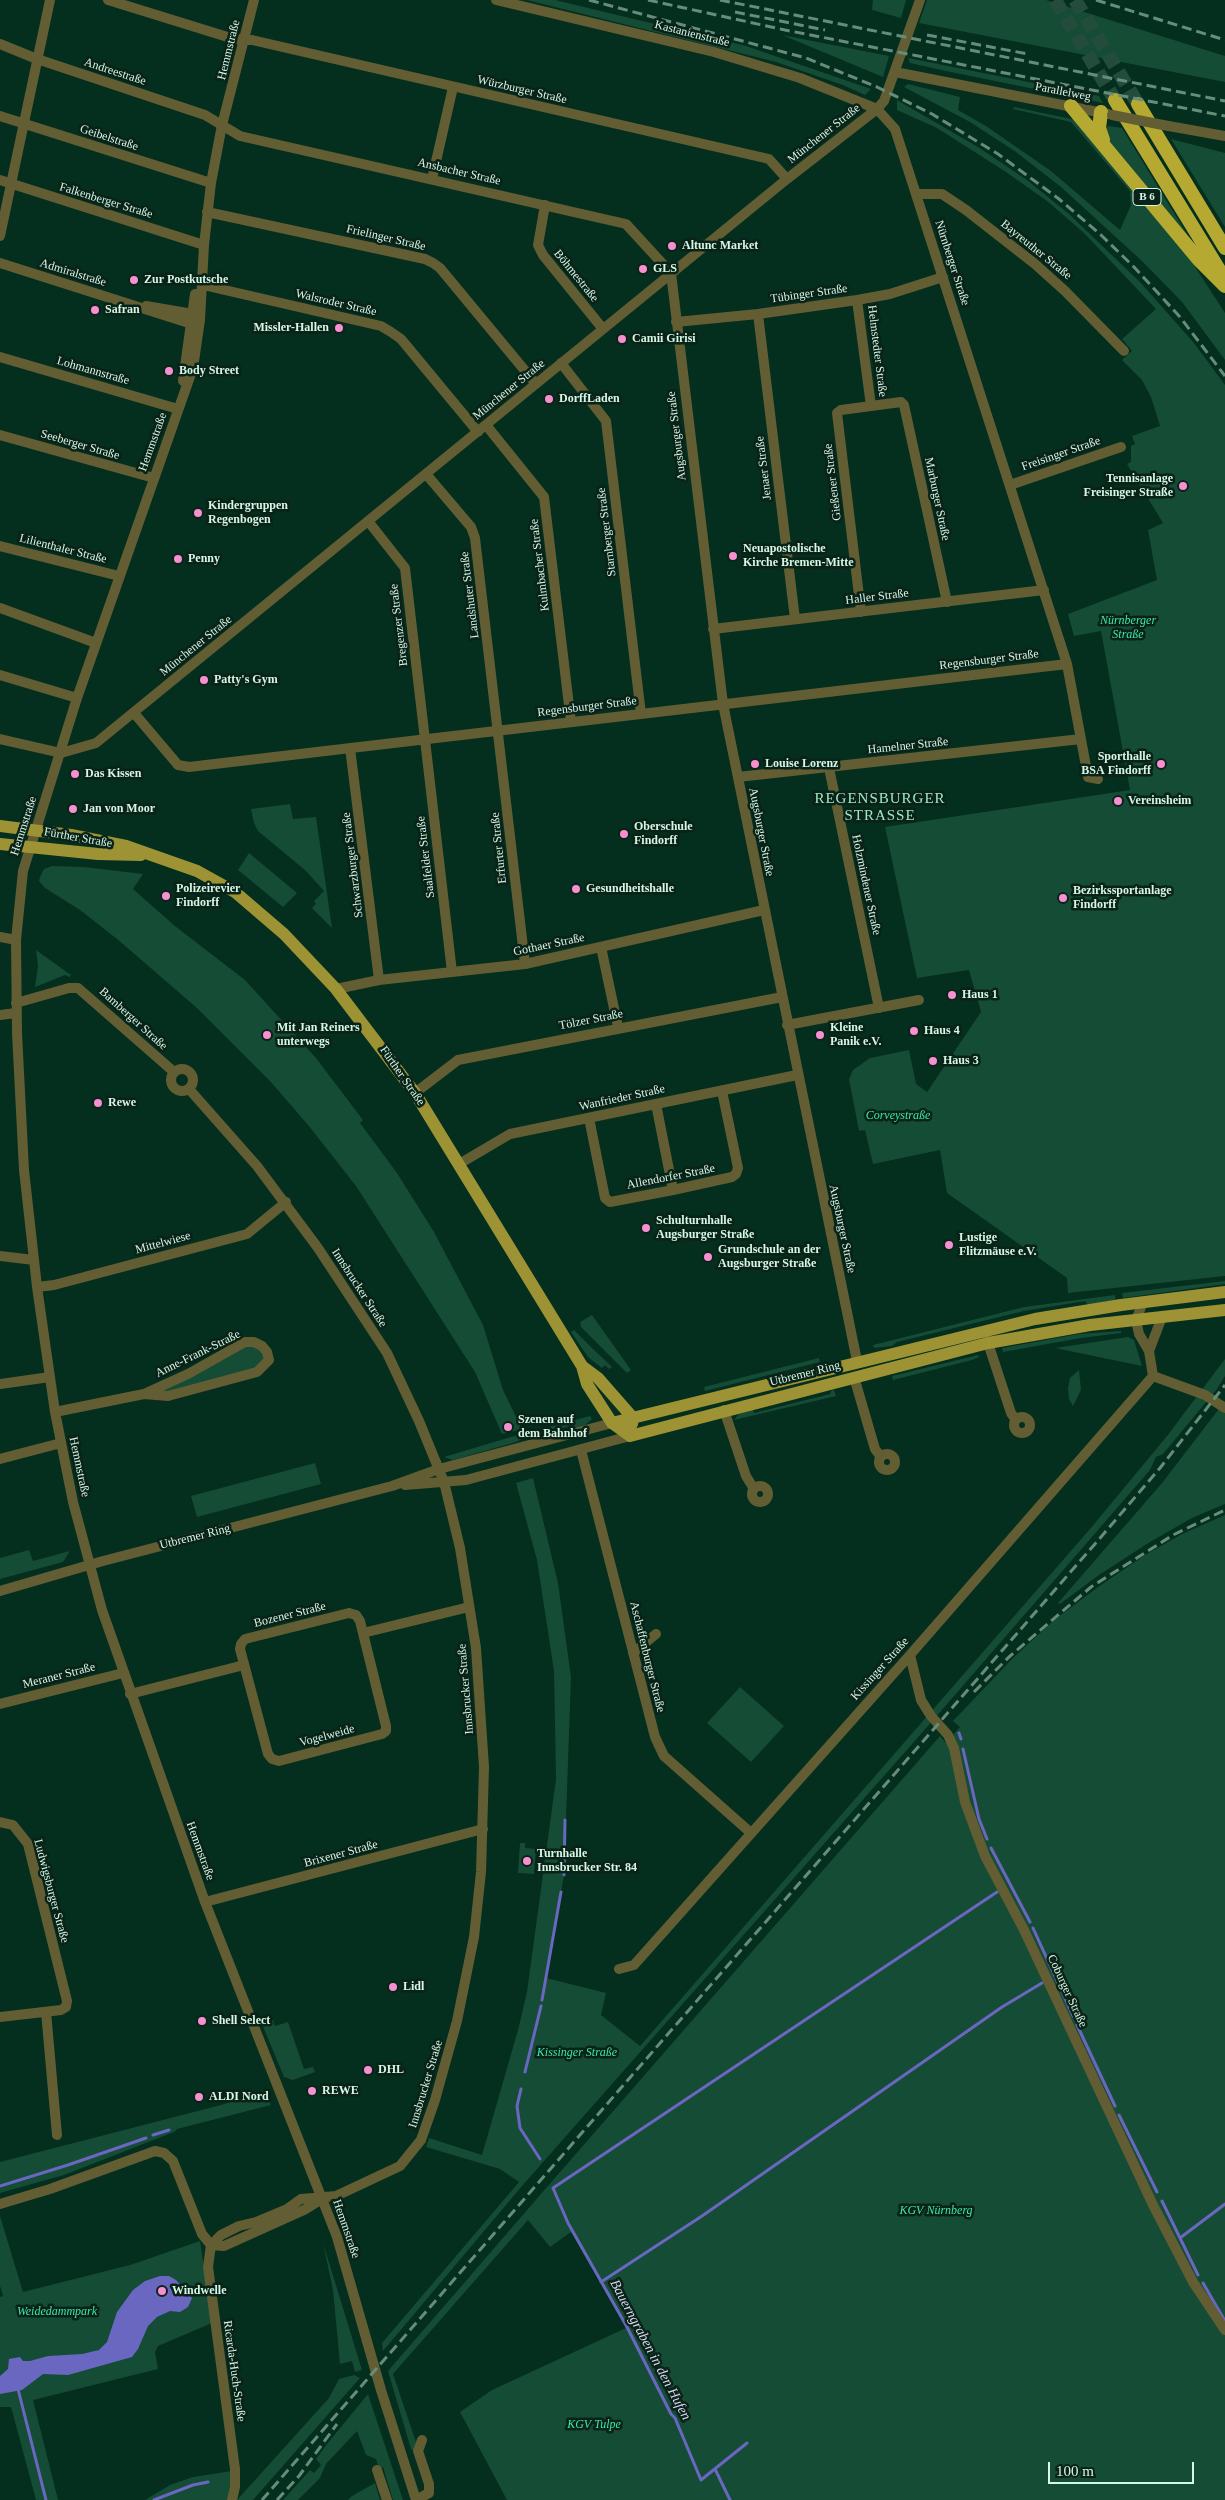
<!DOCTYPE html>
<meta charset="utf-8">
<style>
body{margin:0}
#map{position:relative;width:1225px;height:2500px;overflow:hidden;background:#042e1e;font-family:Georgia,serif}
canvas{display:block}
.scale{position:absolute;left:1048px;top:2462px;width:146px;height:22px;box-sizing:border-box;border:2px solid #d4f8e5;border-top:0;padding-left:6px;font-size:15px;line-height:18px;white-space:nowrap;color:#d4f8e5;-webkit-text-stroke:4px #0a2218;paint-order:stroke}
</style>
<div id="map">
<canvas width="1225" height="2500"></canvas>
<div class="scale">100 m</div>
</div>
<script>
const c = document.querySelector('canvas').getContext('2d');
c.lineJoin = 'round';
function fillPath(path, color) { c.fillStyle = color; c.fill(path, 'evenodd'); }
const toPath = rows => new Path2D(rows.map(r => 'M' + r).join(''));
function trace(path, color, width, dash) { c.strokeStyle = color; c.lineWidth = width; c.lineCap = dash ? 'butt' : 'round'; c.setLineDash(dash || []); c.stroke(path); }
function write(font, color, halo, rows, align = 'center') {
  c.font = font + ' Georgia,serif'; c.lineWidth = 5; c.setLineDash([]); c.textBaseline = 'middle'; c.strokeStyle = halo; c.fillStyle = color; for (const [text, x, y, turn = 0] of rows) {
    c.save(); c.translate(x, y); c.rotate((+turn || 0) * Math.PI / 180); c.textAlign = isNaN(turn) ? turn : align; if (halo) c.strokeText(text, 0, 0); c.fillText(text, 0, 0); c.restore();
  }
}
const green = toPath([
 [527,0,555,0,746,46,871,89,865,95,843,85,776,62],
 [873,0,906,0,901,18,872,10],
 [927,0,1046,0,1225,56,1225,82,919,23],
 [782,35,889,56,883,77],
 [908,58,1099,96,1103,103,946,71,910,63],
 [908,84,960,97,958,110,986,126,1051,171,1120,230,1131,205,1130,191,1071,122,1013,109,1014,107,1076,120,1190,259,1225,313,1225,360,1182,302,1143,262,1061,187,1016,152,970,122,904,87],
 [897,100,978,147,1027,180,1069,214,1141,283,1194,343,1225,385,1225,1276,1068,1293,1067,1278,947,1193,940,1150,873,1164,865,1130,859,1131,849,1079,853,1070,870,1058,909,1050,916,1084,927,1092,981,1012,969,970,917,978,885,827,1130,790,1101,631,1074,636,1068,614,1157,580,1148,530,1163,523,1127,464,1131,462,1131,446,1135,444,1132,436,1160,426,1151,397,1142,380,1122,360,1132,351,1122,339,1156,309,1084,233,1047,201,1006,172,937,128,897,110],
 [1108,126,1122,128,1190,239,1109,143,1106,128],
 [1171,139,1225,153,1225,227],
 [290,804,293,819,316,817,332,928,312,908,316,904,314,901,324,891,306,871,258,831,254,823,251,809],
 [249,853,297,893,283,907,238,870],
 [52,866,84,867,143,874,133,889,175,926,245,980,316,1058,363,1120,360,1123,397,1173,434,1232,483,1325,503,1390,522,1429,502,1434,475,1372,356,1186,308,1125,270,1081,197,1008,117,939,80,910,45,888,39,881,40,877,44,869],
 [36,950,71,975,70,977,65,975,35,987,38,966],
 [1225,1281,1225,1284,1123,1298,1122,1293],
 [1115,1295,1115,1300,1088,1305,1085,1301,1024,1311,897,1342,892,1346,874,1348,873,1345,1024,1307],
 [592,1315,631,1370,627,1373,581,1327,580,1322],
 [574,1330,589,1345,612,1367,609,1369,605,1365,602,1368,588,1357,571,1332],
 [1121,1331,1121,1333,1081,1338,1003,1352,1002,1348,1079,1334],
 [1128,1337,1134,1340,1142,1366,1055,1348],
 [257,1346,266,1358,258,1368,169,1393,156,1391,241,1347],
 [978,1355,979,1357,972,1360,893,1380,892,1376],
 [819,1358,820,1362,705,1391,704,1387],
 [1225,1359,1225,1376,1217,1389,1163,1454,1156,1457,1150,1470,928,1726,522,2186,383,2351,382,2343,519,2182,500,2169,426,2147,429,2138,482,2155,518,2030,527,1992,535,1933,556,1779,554,1671,537,1560,516,1483,533,1478,558,1583,571,1677,564,1875,546,1978,606,1993,601,2015,640,2046,1090,1529,1167,1436],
 [1079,1370,1081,1390,1073,1406,1069,1399,1068,1388,1070,1378],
 [834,1390,836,1396,734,1420,739,1414,753,1410,754,1413,830,1394,831,1391],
 [1225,1401,1225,1504,1192,1518,1150,1542,1099,1575,1060,1604,1058,1603,1162,1483],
 [590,1416,592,1419,585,1425,574,1428,570,1426,528,1437,527,1433],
 [521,1434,522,1439,516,1442,453,1460,444,1457],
 [315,1463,321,1484,197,1517,191,1496],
 [1225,1515,1225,2500,507,2500,460,2412,492,2390,626,2328,571,2232,550,2247,528,2220,393,2374,416,2442,414,2451,411,2449,388,2371,547,2187,940,1736,946,1743,960,1727,953,1721,1012,1659,1053,1621,1098,1587,1145,1555,1182,1534],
 [29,1550,33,1561,70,1551,63,1562,0,1579,0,1558],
 [740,1687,784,1726,751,1762,707,1723],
 [520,1843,525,1843,525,1848,536,1849,534,1874,518,1873],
 [273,2020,275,2026,288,2022,304,2069,313,2067,315,2072,293,2080,284,2077,262,2024],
 [265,2090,271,2105,177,2129,174,2132,64,2175,0,2193,0,2162,221,2105],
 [0,2216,23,2292,130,2265,200,2241,212,2323,158,2346,155,2352,158,2369,33,2400,58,2500,36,2500,11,2407,0,2407,0,2297,3,2296,0,2286],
 [323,2243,362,2370,355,2372,352,2361,340,2364,333,2290],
 [354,2375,360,2378,253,2500,237,2500,329,2398,339,2379],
 [368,2394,403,2500,393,2500,383,2467,379,2469,376,2459,366,2455,357,2431,326,2464,320,2478,298,2500,283,2500,310,2470,314,2473,321,2465,316,2459,327,2444],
 [232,2471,230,2500,145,2500,170,2485,193,2477],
 [375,2483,380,2500,348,2500,352,2496]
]);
const water = toPath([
 [160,2276,169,2276,176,2280,192,2298,188,2307,180,2312,170,2311,157,2317,148,2326,138,2349,132,2357,68,2375,43,2374,22,2390,0,2394,0,2376,8,2369,9,2359,20,2357,23,2361,30,2361,48,2356,82,2354,99,2350,107,2342,117,2312,133,2290,145,2281]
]);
const stream = toPath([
 [959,1733,961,1739],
 [963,1749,979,1819,987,1839],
 [991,1848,1030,1922],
 [564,1875,565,1820],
 [1033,1928,1073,2016],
 [542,2000,561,1892],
 [1077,2025,1115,2106],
 [525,2072,541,2006],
 [521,2089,517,2106,520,2128,540,2159],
 [1119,2115,1157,2192],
 [153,2135,169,2130],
 [0,2186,68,2165,146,2138],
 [553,2188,997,1892],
 [553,2188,568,2223,627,2327,671,2414,675,2418,701,2480,747,2443],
 [1162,2201,1198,2275],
 [1180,2238,1225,2204],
 [601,2282,702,2216,1002,2007,1042,1983],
 [1203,2283,1225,2321],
 [18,2389,46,2500],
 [715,2469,730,2500],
 [154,2500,193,2485,208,2482]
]);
const highwayTunnel = toPath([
 [1055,0,1115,100],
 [1075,0,1138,104]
]);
const minor = toPath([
 [108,0,234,39,252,40,769,159,787,179],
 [254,0,222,125,211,183,204,245,200,320,193,368,77,698,23,871,16,940,17,1033,24,1170,37,1287,55,1412,73,1502,102,1610,205,1902,337,2237,381,2390,416,2500],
 [496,0,714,52,800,78,877,109,895,129,1067,664,1088,777,1098,779],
 [0,44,37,59,205,115,240,136,626,224,671,273],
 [895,72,1108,114],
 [0,116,211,183],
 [1163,125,1225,136],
 [432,179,453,87],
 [0,180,204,245],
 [917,194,942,194,966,210,1035,264,1065,291,1124,351],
 [545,205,538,245,543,255,603,329],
 [207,212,425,259,433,263,440,268,536,384],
 [0,236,50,0],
 [0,263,192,324,200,320],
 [671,273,723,704,857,1361],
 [203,285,381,326,391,332,401,339,478,432],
 [857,300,871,406],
 [146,306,193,314,197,318],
 [758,314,795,619],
 [676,322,758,314,857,300,890,294,943,277],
 [0,357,178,409],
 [561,363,606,421,641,714],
 [183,381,195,294],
 [486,425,544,497,571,722],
 [0,435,154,478],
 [426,474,471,527,475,538,525,964],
 [1010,485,1121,447],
 [368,521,405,568,452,972],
 [0,546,119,576],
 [0,608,96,643],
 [861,612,837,413,841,410,901,402,904,405,947,602],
 [713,629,1044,590],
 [0,675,77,698],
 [134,713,178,765,189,767,1067,664],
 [0,739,61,753,96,743,787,179,877,109,884,101,920,0],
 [350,748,379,980],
 [829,768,879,1008],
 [738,777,1081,739],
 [0,937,16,940],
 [601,947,618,1027],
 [336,989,379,980,525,964,764,910],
 [16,1003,69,988,78,988,174,1072],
 [0,1015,16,1013],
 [787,1025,919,1000],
 '171 1080a11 11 0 1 1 22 0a11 11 0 1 1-22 0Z',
 [189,1089,257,1166,318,1248,387,1353,419,1421,444,1482,460,1548,476,1648,484,1767,481,1872,474,1937,457,2021,435,2100,421,2140,400,2166,336,2196,301,2199,287,2209,256,2222,239,2226,221,2235,211,2245],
 [415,1093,458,1060,782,997],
 [656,1104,673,1190],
 [589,1118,605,1198,610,1202,673,1190,732,1177,736,1174,738,1168,722,1091],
 [459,1164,510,1134,797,1075],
 [0,1256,34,1260],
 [37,1287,54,1285,247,1234,286,1202],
 [1143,1302,1136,1320,1139,1334,1149,1351,1153,1376],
 [988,1343,1011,1413,1016,1420],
 [1149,1351,1162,1317],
 [1153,1376,1205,1395,1225,1408],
 [854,1377,875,1449,881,1457],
 [0,1384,50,1377],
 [724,1410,746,1476,754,1489],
 [55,1412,144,1394,188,1374,245,1342,254,1342,262,1346,267,1352,269,1360,257,1372,168,1396,144,1394],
 '1014 1425a8 8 0 1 1 16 0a8 8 0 1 1-16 0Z',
 [581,1450,655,1737,664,1756,751,1833],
 '879 1462a8 8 0 1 1 16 0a8 8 0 1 1-16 0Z',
 [0,1459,61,1443],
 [405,1485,466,1480,630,1436],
 '752 1494a8 8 0 1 1 16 0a8 8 0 1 1-16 0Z',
 [0,1591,103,1561,392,1486,439,1469,612,1423],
 [349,1613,356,1615,360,1621,386,1726,386,1731,382,1734,279,1761,272,1759,268,1754,240,1649,241,1644,245,1639,349,1613],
 [363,1633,469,1607],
 [633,1653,656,1634],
 [910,1655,921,1700,931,1716,948,1735,954,1748,965,1802,985,1856,1024,1930,1153,2205,1193,2282,1225,2330],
 [130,1694,244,1665],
 [0,1704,123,1673],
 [0,1822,13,1825,28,1844,67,2001,66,2007,61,2010,0,2017],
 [205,1902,483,1829],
 [619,1969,634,1965,910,1655,1153,1376],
 [46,2012,57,2135],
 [0,2204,50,2189,155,2151,164,2153,173,2161,202,2234,211,2245,224,2246,304,2210,322,2199],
 [211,2245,208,2267,235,2469,235,2487,232,2500],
 [377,2470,387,2500],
 [416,2500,429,2493,429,2484,418,2451,422,2440]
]);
const major = toPath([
 [0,826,71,835,126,846,197,871,235,892,284,934,336,989,415,1093,582,1366,587,1384,612,1423,630,1436],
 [0,844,98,854,141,855],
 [582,1366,598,1378,633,1418,632,1424],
 [612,1423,1035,1319,1121,1305,1225,1292],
 [630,1436,988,1343,1090,1325,1225,1310]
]);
const highway = toPath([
 [1115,100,1223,276],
 [1138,104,1225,248],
 [1071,106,1199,260,1225,286],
 [1101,112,1099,128,1103,140]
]);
const rail = toPath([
 [589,0,806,58,877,87,932,114,998,154,1059,199,1101,235,1134,267,1180,317,1225,376],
 [648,0,785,30,1225,116],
 [720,0,1225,101],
 [1096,0,1225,40],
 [735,12,825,30],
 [927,35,1028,54],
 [974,1692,1009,1657,1091,1587,1173,1535,1225,1510],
 [262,2500,1101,1537,1160,1468,1225,1385],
 [277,2500,299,2476,337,2424]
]);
const minorBridge = toPath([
 [1112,115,1163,125]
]);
const markers = [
 [672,246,5,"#f690d0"],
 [643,269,5,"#f690d0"],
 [134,280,5,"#f690d0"],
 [95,310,5,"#f690d0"],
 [339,328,5,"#f690d0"],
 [622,339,5,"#f690d0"],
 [169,371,5,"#f690d0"],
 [549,399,5,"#f690d0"],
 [1183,486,5,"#f690d0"],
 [198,513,5,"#f690d0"],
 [733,556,5,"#f690d0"],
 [178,559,5,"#f690d0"],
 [204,680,5,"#f690d0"],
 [755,764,5,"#f690d0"],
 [1161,764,5,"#f690d0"],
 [75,774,5,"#f690d0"],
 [1118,801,5,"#f690d0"],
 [73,809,5,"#f690d0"],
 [624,834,5,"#f690d0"],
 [576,889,5,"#f690d0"],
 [166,896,5,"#f690d0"],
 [1063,898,5,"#f690d0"],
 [952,995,5,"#f690d0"],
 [914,1031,5,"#f690d0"],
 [267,1035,5,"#f690d0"],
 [820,1035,5,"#f690d0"],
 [933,1061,5,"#f690d0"],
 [98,1103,5,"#f690d0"],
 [646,1228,5,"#f690d0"],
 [949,1245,5,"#f690d0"],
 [708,1257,5,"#f690d0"],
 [508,1427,5,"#f690d0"],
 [527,1861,5,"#f690d0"],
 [393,1987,5,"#f690d0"],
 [202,2021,5,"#f690d0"],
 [368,2070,5,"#f690d0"],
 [312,2091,5,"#f690d0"],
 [199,2097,5,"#f690d0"],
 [162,2291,5,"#f690d0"]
];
const shields = [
 [1147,197,28]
];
const shieldNames = [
 ["B 6",1147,197]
];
const streetNames = [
 ["Kastanienstraße",692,34,14],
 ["Hemmstraße",229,50,-76],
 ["Andreestraße",115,72,18],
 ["Würzburger Straße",522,90,13],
 ["Parallelweg",1063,92,11],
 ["Münchener Straße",824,134,-38],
 ["Geibelstraße",109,138,18],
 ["Ansbacher Straße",459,172,13],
 ["Falkenberger Straße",106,201,17],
 ["Frielinger Straße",386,238,13],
 ["Bayreuther Straße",1036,250,39],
 ["Nürnberger Straße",952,263,72],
 ["Admiralstraße",73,273,17],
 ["Böhmestraße",576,276,51],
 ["Tübinger Straße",809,294,-8],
 ["Walsroder Straße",336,303,13],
 ["Helmstedter Straße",877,351,83],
 ["Lohmannstraße",93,371,16],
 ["Münchener Straße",509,390,-39],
 ["Augsburger Straße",677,436,-97],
 ["Hemmstraße",153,442,-70],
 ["Seeberger Straße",80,445,16],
 ["Freisinger Straße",1061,454,-19],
 ["Jenaer Straße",764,468,-97],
 ["Gießener Straße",833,482,-97],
 ["Marburger Straße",937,499,78],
 ["Starnberger Straße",607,532,-97],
 ["Lilienthaler Straße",63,549,14],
 ["Kulmbacher Straße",540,565,-97],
 ["Landshuter Straße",470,595,-97],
 ["Haller Straße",877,597,-7],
 ["Bregenzer Straße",399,625,-97],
 ["Münchener Straße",196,646,-39],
 ["Regensburger Straße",989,660,-7],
 ["Regensburger Straße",587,707,-7],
 ["Hamelner Straße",908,746,-6],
 ["Hemmstraße",24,826,-72],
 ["Augsburger Straße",761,832,79],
 ["Fürther Straße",78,838,10],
 ["Erfurter Straße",499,848,-96],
 ["Saalfelder Straße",426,857,-97],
 ["Schwarzburger Straße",353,865,-97],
 ["Holzmindener Straße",866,885,78],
 ["Gothaer Straße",549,945,-12],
 ["Bamberger Straße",133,1019,42],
 ["Tölzer Straße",591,1020,-11],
 ["Fürther Straße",402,1076,55],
 ["Wanfrieder Straße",622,1098,-12],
 ["Allendorfer Straße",671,1177,-11],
 ["Augsburger Straße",842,1229,78],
 ["Mittelwiese",163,1243,-15],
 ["Innsbrucker Straße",359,1288,57],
 ["Anne-Frank-Straße",198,1354,-26],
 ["Utbremer Ring",805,1374,-14],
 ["Hemmstraße",79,1467,78],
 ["Utbremer Ring",195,1537,-14],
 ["Bozener Straße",290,1615,-14],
 ["Aschaffenburger Straße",647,1657,76],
 ["Kissinger Straße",880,1669,-48],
 ["Meraner Straße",59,1676,-14],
 ["Innsbrucker Straße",466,1689,-95],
 ["Vogelweide",327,1736,-15],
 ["Hemmstraße",200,1851,70],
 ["Brixener Straße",341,1854,-15],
 ["Ludwigsburger Straße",51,1891,75],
 ["Coburger Straße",1067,1991,65],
 ["Innsbrucker Straße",426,2084,-73],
 ["Hemmstraße",346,2229,71],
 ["Ricarda-Huch-Straße",234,2371,82]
];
const poiNames = [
 ["Altunc Market",682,246],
 ["GLS",653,269],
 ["Zur Postkutsche",144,280],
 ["Safran",105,310],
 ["Missler-Hallen",329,328,"right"],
 ["Camii Girisi",632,339],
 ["Body Street",179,371],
 ["DorffLaden",559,399],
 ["Tennisanlage",1173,479,"right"],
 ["Freisinger Straße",1173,493,"right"],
 ["Kindergruppen",208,506],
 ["Regenbogen",208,520],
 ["Neuapostolische",743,549],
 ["Kirche Bremen-Mitte",743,563],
 ["Penny",188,559],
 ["Patty's Gym",214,680],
 ["Sporthalle",1151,757,"right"],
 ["BSA Findorff",1151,771,"right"],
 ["Louise Lorenz",765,764],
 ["Das Kissen",85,774],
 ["Vereinsheim",1128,801],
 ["Jan von Moor",83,809],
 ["Oberschule",634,827],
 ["Findorff",634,841],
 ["Polizeirevier",176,889],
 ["Findorff",176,903],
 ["Gesundheitshalle",586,889],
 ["Bezirkssportanlage",1073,891],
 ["Findorff",1073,905],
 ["Haus 1",962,995],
 ["Mit Jan Reiners",277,1028],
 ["unterwegs",277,1042],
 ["Kleine",830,1028],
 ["Panik e.V.",830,1042],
 ["Haus 4",924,1031],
 ["Haus 3",943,1061],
 ["Rewe",108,1103],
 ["Schulturnhalle",656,1221],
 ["Augsburger Straße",656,1235],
 ["Lustige",959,1238],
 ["Flitzmäuse e.V.",959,1252],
 ["Grundschule an der",718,1250],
 ["Augsburger Straße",718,1264],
 ["Szenen auf",518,1420],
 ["dem Bahnhof",518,1434],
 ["Turnhalle",537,1854],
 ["Innsbrucker Str. 84",537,1868],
 ["Lidl",403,1987],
 ["Shell Select",212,2021],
 ["DHL",378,2070],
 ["REWE",322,2091],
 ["ALDI Nord",209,2097],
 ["Windwelle",172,2291]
];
const parkNames = [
 ["Nürnberger",1128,621],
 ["Straße",1128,635],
 ["Corveystraße",898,1116],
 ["Kissinger Straße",577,2053],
 ["KGV Nürnberg",936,2211],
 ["Weidedammpark",57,2312],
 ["KGV Tulpe",594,2425]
];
const waterNames = [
 ["Bauerngraben in den Hufen",650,2350,62]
];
const quarterNames = [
 ["REGENSBURGER",880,799],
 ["STRASSE",880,816]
];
fillPath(green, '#154c36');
fillPath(water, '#6a67c0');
trace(stream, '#6a67c0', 3);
trace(highwayTunnel, '#234c3c', 14, [14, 7]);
trace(minor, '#625d33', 10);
trace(major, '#9e9334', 12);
trace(highway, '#b6a931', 14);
trace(rail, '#668d7c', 3, [10, 5]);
trace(minorBridge, '#625d33', 10);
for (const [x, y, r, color] of markers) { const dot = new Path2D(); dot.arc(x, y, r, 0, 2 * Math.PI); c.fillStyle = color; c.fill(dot); trace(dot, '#0a2218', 2); }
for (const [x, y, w] of shields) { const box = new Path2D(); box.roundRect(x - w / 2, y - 8.5, w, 17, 4); c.fillStyle = '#0a2218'; c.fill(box); trace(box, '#d4f8e5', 1); }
write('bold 11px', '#d4f8e5', null, shieldNames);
write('12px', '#d4f8e5', '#0a2218', streetNames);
write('bold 12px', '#d4f8e5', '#0a2218', poiNames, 'left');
write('italic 12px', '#3be8a8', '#0a2218', parkNames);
write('italic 14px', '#d8d9f1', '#0a2218', waterNames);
c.letterSpacing = '1px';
write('15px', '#9de9c5', '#0a2218', quarterNames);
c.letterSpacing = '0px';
</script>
